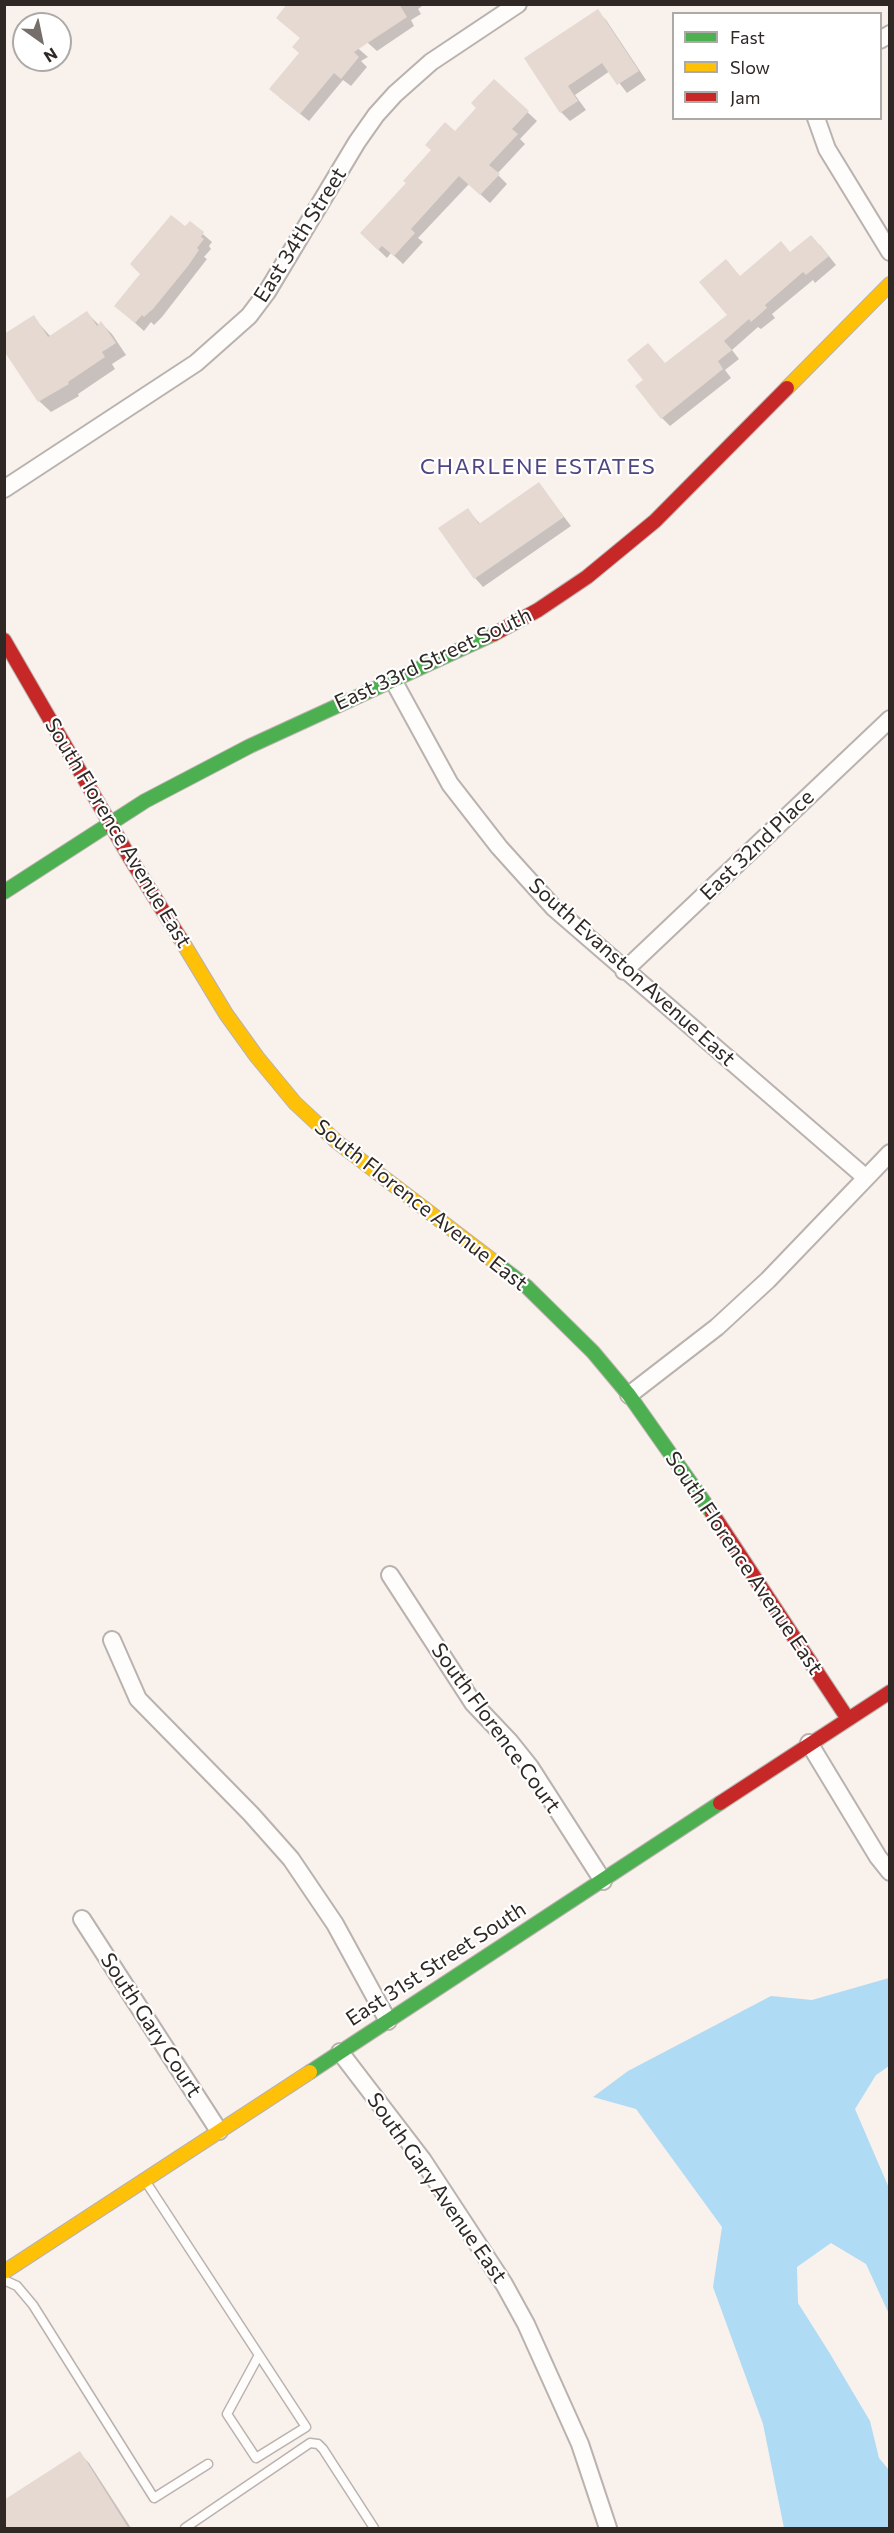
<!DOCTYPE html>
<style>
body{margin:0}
#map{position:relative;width:894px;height:2533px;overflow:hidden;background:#f9f1ec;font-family:Commissioner,sans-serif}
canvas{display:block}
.frame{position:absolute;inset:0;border:6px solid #2f2824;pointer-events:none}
.legend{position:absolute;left:672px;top:12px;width:210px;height:108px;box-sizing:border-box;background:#fff;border:2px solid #aca9a7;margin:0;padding:8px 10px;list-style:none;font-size:18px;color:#2f2824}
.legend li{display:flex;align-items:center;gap:12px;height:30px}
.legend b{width:30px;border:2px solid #aca9a7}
.north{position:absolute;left:12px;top:12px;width:60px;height:60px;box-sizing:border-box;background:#fff;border:2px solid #aca9a7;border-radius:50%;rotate:147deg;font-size:16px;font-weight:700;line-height:24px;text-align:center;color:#2f2824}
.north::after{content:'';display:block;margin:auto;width:21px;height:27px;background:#766e6a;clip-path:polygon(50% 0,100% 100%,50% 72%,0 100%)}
</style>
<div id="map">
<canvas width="894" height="2533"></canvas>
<div class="frame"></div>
<ul class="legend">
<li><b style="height:8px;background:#4caf50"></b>Fast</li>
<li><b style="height:8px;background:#ffc107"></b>Slow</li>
<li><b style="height:8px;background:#c62828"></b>Jam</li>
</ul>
<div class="north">N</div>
</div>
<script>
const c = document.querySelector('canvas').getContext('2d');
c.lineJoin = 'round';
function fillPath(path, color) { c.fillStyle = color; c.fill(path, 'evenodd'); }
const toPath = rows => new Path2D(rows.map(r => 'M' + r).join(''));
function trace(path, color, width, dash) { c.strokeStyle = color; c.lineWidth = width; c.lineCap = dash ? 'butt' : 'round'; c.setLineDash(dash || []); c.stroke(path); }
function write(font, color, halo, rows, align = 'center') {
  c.font = font + ' Commissioner,sans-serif'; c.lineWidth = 4.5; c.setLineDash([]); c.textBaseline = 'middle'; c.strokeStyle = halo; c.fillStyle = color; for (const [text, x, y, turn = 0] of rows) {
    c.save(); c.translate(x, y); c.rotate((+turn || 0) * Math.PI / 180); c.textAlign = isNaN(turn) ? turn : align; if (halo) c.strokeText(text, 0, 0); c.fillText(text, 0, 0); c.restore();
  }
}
const water = toPath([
 [889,1978,889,2066,876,2075,855,2109,889,2188,889,2314,866,2264,831,2243,797,2267,798,2303,829,2352,870,2421,879,2458,889,2470,889,2528,784,2528,763,2424,713,2287,722,2227,636,2109,593,2097,628,2071,771,1996,812,2000]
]);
const shadow = toPath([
 [307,4,368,57,361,61,367,67,351,86,343,80,309,121,279,97,300,53],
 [343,4,425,4,418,9,421,14,411,20,414,26,377,51,368,43],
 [597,11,606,20,646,80,627,93,610,71,575,95,586,110,570,121,561,112,526,59],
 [494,81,537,121,520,139,525,144,497,174,507,184,490,203,469,184,418,238,423,242,403,264,391,253,387,258,370,242,455,133,478,108],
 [190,223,212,242,209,246,211,249,204,257,207,259,162,317,154,325,151,322,144,331,116,306],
 [820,245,836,265,815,283,813,280,772,314,775,318,761,329,758,327,732,350,739,359,725,370,731,378,670,426,662,418,645,380,648,345,666,365,729,315,791,254],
 [87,313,99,325,101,323,112,334,126,355,112,364,115,369,78,394,79,396,51,412,39,401,33,317,51,337],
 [539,484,571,526,483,587,475,578,468,510,481,525],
 [79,2453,89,2463,131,2528,4,2528]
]);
const building = toPath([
 [287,4,399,4,407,17,354,52,359,57,341,79,334,73,300,114,269,89,299,53,292,47,300,38,276,18],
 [598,9,639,71,617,85,602,63,568,86,578,101,560,113,524,58],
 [494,79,529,111,512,129,518,134,489,165,500,174,480,195,459,176,411,229,415,233,394,256,382,246,378,250,360,233,406,183,403,181,431,150,425,145,445,122,455,131,476,108,471,103],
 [171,215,185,226,190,221,204,232,201,237,204,239,197,248,199,250,188,266,153,309,144,317,142,315,135,323,114,306,140,274,130,264],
 [811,235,829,256,806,275,803,272,765,305,767,308,751,322,749,319,724,341,732,350,718,361,723,369,661,419,635,386,643,380,627,360,648,343,665,363,727,315,699,282,726,259,740,276,781,241,790,252],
 [87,311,97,326,101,321,116,343,102,352,105,357,68,382,69,384,38,402,4,351,4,334,34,315,48,337],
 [539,482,564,517,474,579,438,528,468,508,479,524],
 [80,2451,129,2529,4,2529,4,2500]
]);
const lane = toPath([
 [146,2182,306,2427,256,2458,227,2414,259,2355],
 [4,2280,17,2286,33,2305,154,2498,208,2464],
 [185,2528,310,2443,318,2444,323,2449,374,2528]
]);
const street = toPath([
 [880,40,890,34],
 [816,118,827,149,890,252],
 [4,489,196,363,249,316,267,292,357,142,376,115,395,94,431,62,518,4],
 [393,680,450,784,499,847,554,908,865,1177],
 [624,971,890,719],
 [629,1395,717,1327,768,1280,890,1153],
 [390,1575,473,1703,510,1742,530,1767,603,1881],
 [112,1640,138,1699,251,1814,291,1859,335,1924,388,2021],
 [809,1743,878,1857,890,1872],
 [82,1919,219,2131],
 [340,2052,422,2159,504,2284,526,2324,580,2444,608,2528]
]);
const fast = toPath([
 [4,892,145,801,250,746,494,634],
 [496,1263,526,1286,593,1352,629,1395,712,1513],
 [310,2072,720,1803]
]);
const slow = toPath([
 [787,388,890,284],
 [180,938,226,1014,257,1057,295,1103,337,1142,496,1263],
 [4,2272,310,2072]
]);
const jam = toPath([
 [494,634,538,610,587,577,655,521,787,388],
 [4,640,130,858,180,938],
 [712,1513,848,1719],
 [720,1803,890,1692]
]);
const streetNames = [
 ["East 34th Street",300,235,-58],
 ["East 33rd Street South",433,659,-25],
 ["South Florence Avenue East",118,833,59],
 ["East 32nd Place",757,845,-44],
 ["South Evanston Avenue East",632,972,42],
 ["South Florence Avenue East",421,1205,38],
 ["South Florence Avenue East",744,1563,56],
 ["South Florence Court",496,1728,54],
 ["East 31st Street South",436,1964,-33],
 ["South Gary Court",151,2025,57],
 ["South Gary Avenue East",437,2188,55]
];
const neighbourhoodNames = [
 ["CHARLENE ESTATES",538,467]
];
fillPath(water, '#b0dbf5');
fillPath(shadow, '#0003');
fillPath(building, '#e5d9d1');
trace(lane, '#b9b2ae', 11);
trace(street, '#b9b2ae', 20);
trace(fast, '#b9b2ae', 16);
trace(slow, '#b9b2ae', 16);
trace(jam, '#b9b2ae', 16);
trace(lane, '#fefdfc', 8);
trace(street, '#fefdfc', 16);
trace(fast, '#4caf50', 14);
trace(slow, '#ffc107', 14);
trace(jam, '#c62828', 14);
write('21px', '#2f2824', '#fff', streetNames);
c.letterSpacing = '1.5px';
write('22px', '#504583', '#fff', neighbourhoodNames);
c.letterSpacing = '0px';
</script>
